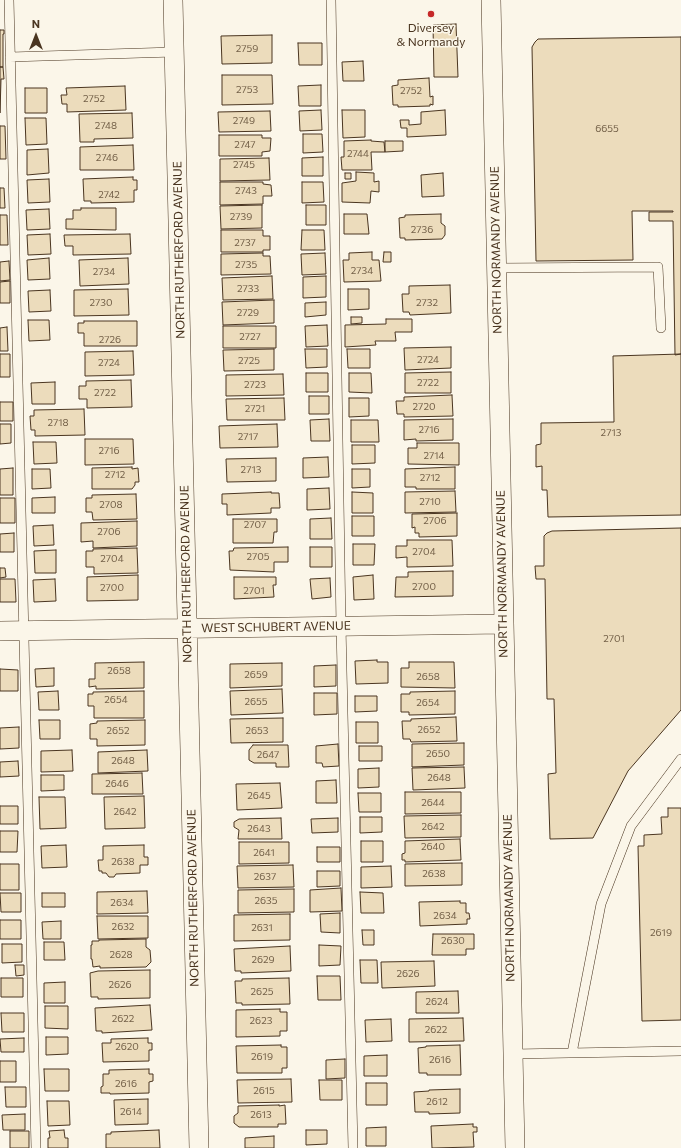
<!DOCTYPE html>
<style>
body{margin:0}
#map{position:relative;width:681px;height:1148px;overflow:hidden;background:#fbf6e9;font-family:Commissioner,sans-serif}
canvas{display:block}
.north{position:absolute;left:16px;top:16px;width:40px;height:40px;-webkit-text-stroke:3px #fbf6e9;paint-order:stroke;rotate:0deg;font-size:11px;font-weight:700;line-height:16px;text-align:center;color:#4a3520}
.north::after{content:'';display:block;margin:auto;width:14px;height:18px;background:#4a3520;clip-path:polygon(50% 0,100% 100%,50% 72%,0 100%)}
</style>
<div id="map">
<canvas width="681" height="1148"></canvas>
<div class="north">N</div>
</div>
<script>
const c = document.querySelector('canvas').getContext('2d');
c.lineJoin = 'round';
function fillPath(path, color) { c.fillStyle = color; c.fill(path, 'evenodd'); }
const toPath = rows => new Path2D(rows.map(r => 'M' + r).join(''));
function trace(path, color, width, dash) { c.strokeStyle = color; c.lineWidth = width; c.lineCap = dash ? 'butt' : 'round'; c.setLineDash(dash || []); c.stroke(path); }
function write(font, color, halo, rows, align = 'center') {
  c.font = font + ' Commissioner,sans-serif'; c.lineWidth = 3; c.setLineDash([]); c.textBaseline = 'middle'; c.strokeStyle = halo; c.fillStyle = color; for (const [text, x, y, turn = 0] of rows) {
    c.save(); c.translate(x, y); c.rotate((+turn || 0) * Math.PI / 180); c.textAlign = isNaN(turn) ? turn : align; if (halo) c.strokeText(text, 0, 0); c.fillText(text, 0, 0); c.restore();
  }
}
const building = toPath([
 [456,24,458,77,434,77,433,25,456,24],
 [0,30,4,30,4,34,3,34,3,67,0,67,0,30],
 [272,35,272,63,222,64,221,36,272,35],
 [681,37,681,354,675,355,673,221,649,221,649,212,673,212,673,211,632,211,633,260,536,261,532,47,535,42,538,39,681,37],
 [298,43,322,43,322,65,299,65,298,43],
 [363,61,364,81,343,81,342,62,363,61],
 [0,67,3,67,4,79,1,79,0,113,0,67],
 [222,75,272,75,273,104,222,105,222,75],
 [429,78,430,97,433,96,433,105,430,104,430,106,398,107,398,105,393,105,392,86,398,85,398,80,429,78],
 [321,85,321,106,299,106,298,86,321,85],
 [125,86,126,110,67,112,67,104,62,104,61,95,67,95,66,88,125,86],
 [25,88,47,88,47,113,25,113,25,88],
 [321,110,322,130,300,131,299,111,321,110],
 [342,110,365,110,365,137,343,138,342,110],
 [445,110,446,135,407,137,407,128,401,128,400,120,409,120,409,125,421,124,421,112,445,110],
 [270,111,271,131,219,132,218,112,270,111],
 [132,113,133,138,94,139,94,142,80,142,79,114,132,113],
 [25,118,46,118,47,144,26,145,25,118],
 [0,126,5,126,6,159,0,159,0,126],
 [303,134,322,134,323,152,303,153,303,134],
 [219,135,262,135,262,138,271,138,270,151,262,152,262,156,219,156,219,135],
 [371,140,371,141,384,142,385,152,371,152,372,170,342,170,341,157,344,157,344,141,371,140],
 [385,141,403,141,403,151,385,152,385,141],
 [133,145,134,170,80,170,80,147,133,145],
 [48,149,49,173,27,175,27,150,48,149],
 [323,157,323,176,302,176,302,158,323,157],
 [269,158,270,180,220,181,220,159,269,158],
 [356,172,374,173,374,182,379,181,379,192,371,191,370,203,342,202,342,183,356,181,356,172],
 [345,173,351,173,351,179,345,179,345,173],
 [443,173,444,196,422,197,421,175,443,173],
 [133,177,133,180,137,180,137,190,134,190,134,202,91,203,91,201,84,201,83,179,133,177],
 [49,179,50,202,28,203,27,180,49,179],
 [220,182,263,182,263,184,271,185,272,196,263,196,263,204,220,205,220,182],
 [302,182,323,182,324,202,302,203,302,182],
 [0,188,4,188,5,208,0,208,0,188],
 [262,205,262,228,221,229,220,206,262,205],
 [306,205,326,205,326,225,306,225,306,205],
 [81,208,116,208,116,230,66,229,66,219,73,219,73,210,81,210,81,208],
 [49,209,50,229,27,230,26,210,49,209],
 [344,214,367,214,369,234,344,234,344,214],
 [441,214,441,223,445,226,445,235,442,239,405,240,405,238,400,238,399,218,405,217,405,215,441,214],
 [0,215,7,215,8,245,0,245,0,215],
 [221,230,263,230,263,236,270,236,270,250,263,250,263,252,221,252,221,230],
 [302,230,324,230,325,250,301,250,302,230],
 [50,234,51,254,28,255,27,235,50,234],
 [130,234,131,254,73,255,73,246,65,246,64,235,130,234],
 [372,252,372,260,379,260,381,281,344,282,343,260,349,260,349,253,372,252],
 [384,252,391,252,391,262,383,262,384,252],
 [263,253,263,256,270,256,271,274,221,275,221,254,263,253],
 [325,253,326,274,302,275,301,254,325,253],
 [49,258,50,279,28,280,27,260,49,258],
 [128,258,129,284,80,286,79,260,128,258],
 [9,261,10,280,0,281,0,262,9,261],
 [272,276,273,299,223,300,222,278,272,276],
 [326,276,326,297,303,298,303,277,326,276],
 [10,281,10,303,0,303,0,282,10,281],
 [450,285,451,313,410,315,409,312,403,312,402,294,409,294,409,286,450,285],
 [128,289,129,315,74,316,74,290,128,289],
 [348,289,369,289,369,309,348,310,348,289],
 [50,290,51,311,29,312,28,291,50,290],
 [274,300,274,323,223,325,222,302,274,300],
 [326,302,326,315,305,317,305,303,326,302],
 [351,317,362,317,362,323,351,324,351,317],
 [386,319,412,319,412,332,395,332,396,341,375,341,376,345,345,347,345,325,386,324,386,319],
 [28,320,49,320,50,340,29,341,28,320],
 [84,321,137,321,137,346,84,346,84,333,78,333,78,323,84,323,84,321],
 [327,325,328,346,306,347,305,326,327,325],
 [223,326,276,326,276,348,223,348,223,326],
 [7,327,8,351,0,351,0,328,7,327],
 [451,347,451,368,405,370,404,348,451,347],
 [274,349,274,370,224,371,223,350,274,349],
 [305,349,327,349,327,367,306,368,305,349],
 [347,349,370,349,370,368,348,368,347,349],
 [133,351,134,375,85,376,85,352,133,351],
 [0,354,10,354,10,377,0,377,0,354],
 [681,354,681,515,548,517,547,490,542,490,542,466,536,467,536,445,541,444,541,423,614,422,613,356,681,354],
 [451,372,451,393,405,393,405,373,451,372],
 [306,373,328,373,328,392,306,392,306,373],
 [349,373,371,373,372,393,349,392,349,373],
 [283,374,284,395,226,396,226,375,283,374],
 [131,380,132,407,87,408,87,399,79,399,79,386,86,386,86,381,131,380],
 [55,382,55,404,32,404,31,383,55,382],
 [452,395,453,416,404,417,404,414,397,414,396,401,404,401,404,397,452,395],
 [309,396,329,396,329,414,309,414,309,396],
 [284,398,285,420,227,420,226,399,284,398],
 [349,398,369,398,369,416,349,417,349,398],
 [0,402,13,402,13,421,0,421,0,402],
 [84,409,85,435,35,436,35,430,31,430,30,416,34,416,34,410,84,409],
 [329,419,330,441,311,441,310,420,329,419],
 [453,419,453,440,416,441,416,439,404,440,404,420,453,419],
 [351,420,378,420,379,442,351,442,351,420],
 [0,424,11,424,11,443,0,444,0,424],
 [277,424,278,447,220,448,219,426,277,424],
 [85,439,133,439,134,464,85,465,85,439],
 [33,442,56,442,57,463,34,464,33,442],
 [417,443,459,443,459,465,408,464,408,448,417,448,417,443],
 [352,445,375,445,375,463,352,464,352,445],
 [328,457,329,477,303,478,303,458,328,457],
 [276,458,276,481,227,482,226,459,276,458],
 [132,467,132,469,138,468,139,482,135,482,135,485,132,489,92,489,92,468,132,467],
 [455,467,455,489,416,489,416,487,405,487,405,469,455,467],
 [13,468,13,495,0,495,0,469,13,468],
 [32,469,50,469,51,488,32,489,32,469],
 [352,469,370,469,370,487,352,488,352,469],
 [329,488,330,509,307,510,307,489,329,488],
 [455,491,456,512,405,513,405,492,455,491],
 [271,492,271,493,279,493,280,508,271,508,271,513,227,515,227,504,222,504,222,494,271,492],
 [352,492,373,493,373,513,352,513,352,492],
 [136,494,137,519,93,520,92,512,86,512,86,498,92,498,92,495,136,494],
 [55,497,55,513,32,513,32,498,55,497],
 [0,498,15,498,15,523,0,523,0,498],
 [457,513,457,536,419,537,419,533,415,533,415,527,412,528,412,514,457,513],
 [352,516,374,516,374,536,352,536,352,516],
 [331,518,332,539,310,539,310,519,331,518],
 [233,519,277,519,277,532,274,532,273,543,233,543,233,519],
 [137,521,137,546,93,548,93,541,81,542,81,523,137,521],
 [53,525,54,545,34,546,33,526,53,525],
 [681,528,681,710,628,771,593,838,550,839,548,774,556,773,554,699,547,699,545,579,536,579,535,566,544,566,544,536,547,533,552,531,681,528],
 [14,533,14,552,0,552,0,534,14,533],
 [407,540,452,540,453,566,407,567,407,557,396,558,396,546,407,546,407,540],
 [353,544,375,544,374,565,353,565,353,544],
 [288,547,288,562,274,562,274,572,230,570,229,551,233,551,234,548,288,547],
 [310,547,332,547,332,567,310,567,310,547],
 [137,548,138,573,94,574,94,567,86,567,86,551,93,551,93,549,137,548],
 [56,550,56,573,35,573,34,551,56,550],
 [0,568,5,568,6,577,0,578,0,568],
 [453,571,453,596,395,597,396,577,408,577,408,572,453,571],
 [138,575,138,600,87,601,87,577,138,575],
 [373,575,374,599,354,600,353,577,373,575],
 [234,577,276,577,276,585,273,585,274,597,234,599,234,577],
 [330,578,331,597,312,599,310,579,330,578],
 [0,579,15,579,16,602,0,602,0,579],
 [55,579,56,601,34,602,33,580,55,579],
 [377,660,377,662,388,662,388,683,356,684,355,661,377,660],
 [144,662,144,688,96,689,96,686,89,687,89,679,95,679,95,663,144,662],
 [409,662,454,662,455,688,401,687,401,668,409,668,409,662],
 [282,663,282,686,230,688,230,664,282,663],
 [336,665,336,686,314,687,314,666,336,665],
 [54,668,54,686,36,687,35,669,54,668],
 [0,669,18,670,18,691,0,691,0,669],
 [282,689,283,713,231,715,230,691,282,689],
 [58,691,59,710,39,710,38,692,58,691],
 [144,691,144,718,94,718,94,706,88,706,88,694,93,694,93,692,144,691],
 [455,691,455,714,409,715,409,712,401,712,401,694,410,694,410,692,455,691],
 [314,693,337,693,337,714,314,715,314,693],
 [355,696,377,696,377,711,355,712,355,696],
 [456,717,457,741,411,742,410,739,403,739,402,721,411,721,411,719,456,717],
 [283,718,283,742,231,743,230,719,283,718],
 [39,720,60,720,60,739,40,739,39,720],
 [145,720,145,745,97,746,97,739,90,739,90,724,97,723,97,721,145,720],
 [356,722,378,722,378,743,356,743,356,722],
 [19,727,19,748,0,749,0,728,19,727],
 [464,743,464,765,412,767,412,744,464,743],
 [338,744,339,766,323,767,322,763,316,763,316,746,338,744],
 [253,745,288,745,289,767,276,767,276,763,254,763,249,760,249,750,253,745],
 [359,746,382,746,382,761,359,761,359,746],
 [72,750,73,771,41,772,41,751,72,750],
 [147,750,148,771,98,773,98,752,147,750],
 [18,761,19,776,0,777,0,762,18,761],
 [464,767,465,788,413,790,412,768,464,767],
 [379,768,379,787,358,788,358,769,379,768],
 [142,773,143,794,92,794,92,774,142,773],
 [41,775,64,775,64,790,41,791,41,775],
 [336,780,337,803,316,803,316,781,336,780],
 [280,783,282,808,237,810,236,784,280,783],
 [405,792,461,792,461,813,405,814,405,792],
 [358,793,381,793,381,812,359,812,358,793],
 [144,796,145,828,105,829,104,797,144,796],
 [39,797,65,797,66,828,40,829,39,797],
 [0,806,18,806,18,824,0,824,0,806],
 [668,808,681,808,681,1020,642,1021,638,846,644,846,644,835,662,834,661,817,668,817,668,808],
 [461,815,461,837,405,838,404,816,461,815],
 [360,817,382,817,382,832,360,833,360,817],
 [281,818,282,839,238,839,239,830,234,827,234,822,239,819,281,818],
 [338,818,338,832,312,833,311,819,338,818],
 [0,831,18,831,17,852,0,852,0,831],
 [460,839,461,860,405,862,405,860,402,860,402,854,405,853,405,841,460,839],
 [361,841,383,841,383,862,361,862,361,841],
 [239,842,289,842,289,863,239,864,239,842],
 [66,845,67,867,42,868,41,846,66,845],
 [144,845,144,857,148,857,148,865,140,865,140,873,116,874,114,877,109,877,106,873,102,873,102,871,99,871,98,860,103,860,103,846,144,845],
 [317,847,340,847,340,862,317,862,317,847],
 [462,863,462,885,405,886,405,864,462,863],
 [0,864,19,864,19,890,0,890,0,864],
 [293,865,294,887,238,888,237,866,293,865],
 [391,866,392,887,361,888,361,867,391,866],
 [317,871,340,871,340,886,317,887,317,871],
 [341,888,342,911,310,912,310,890,341,888],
 [294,889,294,912,238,913,238,890,294,889],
 [147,891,148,913,97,914,97,892,147,891],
 [360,892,383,893,384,913,361,913,360,892],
 [0,893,21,893,21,912,1,912,0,893],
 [42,893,65,893,65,907,42,907,42,893],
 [460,901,460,903,466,903,466,913,469,913,470,919,467,919,467,924,420,926,419,902,460,901],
 [340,913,340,933,321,932,320,914,340,913],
 [290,914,290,940,234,941,234,915,290,914],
 [97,916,148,916,148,938,98,939,97,916],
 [0,920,21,920,21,939,0,939,0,920],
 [61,921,61,939,43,939,42,922,61,921],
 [362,930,374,930,374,945,363,945,362,930],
 [433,934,474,934,474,949,466,949,466,955,432,955,433,934],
 [146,939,146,947,150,950,151,962,146,967,100,968,100,966,93,967,92,959,91,959,91,945,92,945,92,941,99,941,99,940,146,939],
 [44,942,64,942,65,960,44,960,44,942],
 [2,944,22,944,22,962,2,963,2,944],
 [319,945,341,946,340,965,319,966,319,945],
 [290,946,291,971,241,973,241,971,235,971,234,949,290,946],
 [360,960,377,960,378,983,361,983,360,960],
 [434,961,435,986,382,988,381,962,434,961],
 [15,965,24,965,24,975,16,976,15,965],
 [150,970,150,998,98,999,98,997,91,997,90,973,98,971,150,970],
 [317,976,340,976,341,1000,318,1000,317,976],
 [1,978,23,978,23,997,1,997,1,978],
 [289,978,290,1004,242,1005,242,1003,236,1003,235,981,242,981,242,979,289,978],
 [65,982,65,1003,44,1003,44,983,65,982],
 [458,991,459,1013,416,1013,416,992,458,991],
 [150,1005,152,1030,102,1033,102,1031,96,1031,95,1008,150,1005],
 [45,1006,68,1006,68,1029,45,1028,45,1006],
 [280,1009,280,1012,287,1012,287,1031,280,1031,280,1036,236,1037,236,1010,280,1009],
 [1,1013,24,1013,24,1032,2,1032,1,1013],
 [463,1018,464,1041,409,1042,409,1019,463,1018],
 [391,1019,392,1041,366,1042,365,1020,391,1019],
 [46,1037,68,1037,68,1054,46,1055,46,1037],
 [24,1038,24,1052,1,1052,0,1039,24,1038],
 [148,1038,148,1043,152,1043,152,1050,149,1050,149,1061,103,1062,102,1043,111,1043,111,1039,148,1038],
 [281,1045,281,1047,287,1047,287,1068,282,1068,282,1073,237,1073,236,1046,281,1045],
 [460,1045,461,1075,427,1075,427,1073,419,1073,418,1048,426,1047,426,1046,460,1045],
 [387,1055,387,1076,364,1076,364,1056,387,1055],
 [345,1059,345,1078,326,1079,326,1060,345,1059],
 [0,1061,16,1061,16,1082,0,1082,0,1061],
 [44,1069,69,1069,69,1091,45,1091,44,1069],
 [149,1069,149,1074,153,1074,153,1081,149,1082,149,1093,110,1094,110,1093,101,1093,101,1087,103,1086,103,1074,109,1074,109,1070,149,1069],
 [291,1079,292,1102,238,1103,237,1080,291,1079],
 [319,1080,342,1080,342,1100,320,1100,319,1080],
 [366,1083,387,1083,387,1105,366,1105,366,1083],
 [5,1087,26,1087,26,1107,6,1107,5,1087],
 [460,1089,460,1113,429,1114,429,1112,415,1112,414,1092,429,1091,429,1090,460,1089],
 [148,1099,148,1124,115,1125,114,1100,148,1099],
 [47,1101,69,1101,70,1125,48,1126,47,1101],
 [279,1105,279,1106,285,1105,286,1124,278,1124,278,1127,239,1127,234,1123,234,1116,238,1113,238,1106,279,1105],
 [25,1114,25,1130,3,1130,2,1115,25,1114],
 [473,1124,473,1127,477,1127,477,1132,473,1132,474,1147,432,1148,431,1126,473,1124],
 [386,1127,386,1146,366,1146,366,1128,386,1127],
 [64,1130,65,1138,68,1138,68,1148,48,1148,48,1138,50,1138,49,1131,64,1130],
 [159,1130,160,1148,106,1148,106,1134,111,1134,111,1132,159,1130],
 [306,1130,327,1130,327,1144,306,1145,306,1130],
 [10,1131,29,1131,29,1148,10,1148,10,1131],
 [274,1136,274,1148,245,1148,245,1138,274,1136]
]);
const service = toPath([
 [9,0,36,1148],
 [331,0,341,626,353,1148],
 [10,57,174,52],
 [496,268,658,267,661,328],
 [572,1053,601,904,631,826,681,759],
 [513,1054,681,1051]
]);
const minor = toPath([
 [173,0,199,1148],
 [491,0,515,1148],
 [0,631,503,624]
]);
const markers = [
 [431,14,4,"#c62828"]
];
const numberNames = [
 ["2759",247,49],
 ["2753",247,90],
 ["2752",411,91],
 ["2752",94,99],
 ["2749",244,121],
 ["2748",106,126],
 ["6655",607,129],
 ["2747",245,145],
 ["2744",358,154],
 ["2746",107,158],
 ["2745",244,165],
 ["2743",246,191],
 ["2742",109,195],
 ["2739",241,217],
 ["2736",422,230],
 ["2737",245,243],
 ["2735",246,265],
 ["2734",362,271],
 ["2734",104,272],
 ["2733",248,289],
 ["2730",101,303],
 ["2732",427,303],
 ["2729",248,313],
 ["2727",250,337],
 ["2726",110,340],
 ["2724",428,360],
 ["2725",249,361],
 ["2724",109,363],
 ["2722",428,383],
 ["2723",255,385],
 ["2722",105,393],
 ["2720",424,407],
 ["2721",255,409],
 ["2718",58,423],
 ["2716",429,430],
 ["2713",611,433],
 ["2717",248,437],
 ["2716",109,451],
 ["2714",434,456],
 ["2713",251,470],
 ["2712",115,475],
 ["2712",430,478],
 ["2710",430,502],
 ["2708",111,505],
 ["2706",435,521],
 ["2707",255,525],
 ["2706",109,532],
 ["2704",424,552],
 ["2705",258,557],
 ["2704",112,559],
 ["2700",424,587],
 ["2700",112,588],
 ["2701",254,591],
 ["2701",614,639],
 ["2658",119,671],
 ["2659",256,675],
 ["2658",428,677],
 ["2654",116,700],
 ["2655",256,702],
 ["2654",428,703],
 ["2652",429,730],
 ["2652",118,731],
 ["2653",257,731],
 ["2650",438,754],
 ["2647",268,755],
 ["2648",123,761],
 ["2648",439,778],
 ["2646",117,784],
 ["2645",259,796],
 ["2644",433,803],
 ["2642",125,812],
 ["2642",433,827],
 ["2643",259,829],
 ["2640",433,847],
 ["2641",264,853],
 ["2638",123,862],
 ["2638",434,874],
 ["2637",265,877],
 ["2635",266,901],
 ["2634",122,903],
 ["2634",445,916],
 ["2632",123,927],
 ["2631",262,928],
 ["2619",661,933],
 ["2630",453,941],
 ["2628",121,955],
 ["2629",263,960],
 ["2626",408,974],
 ["2626",120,985],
 ["2625",262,992],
 ["2624",437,1002],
 ["2622",123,1019],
 ["2623",261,1021],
 ["2622",436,1030],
 ["2620",127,1047],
 ["2619",262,1057],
 ["2616",440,1060],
 ["2616",126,1084],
 ["2615",264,1091],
 ["2612",437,1102],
 ["2614",131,1112],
 ["2613",261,1115]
];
const poiNames = [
 ["Diversey",431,28],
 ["& Normandy",431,42]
];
const streetNames = [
 ["NORTH RUTHERFORD AVENUE",179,250,-91],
 ["NORTH NORMANDY AVENUE",496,250,-91],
 ["NORTH RUTHERFORD AVENUE",186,574,-91],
 ["NORTH NORMANDY AVENUE",502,574,-91],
 ["WEST SCHUBERT AVENUE",276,627,-1],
 ["NORTH RUTHERFORD AVENUE",193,898,-91],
 ["NORTH NORMANDY AVENUE",509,898,-91]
];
fillPath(building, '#ecdcbc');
trace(building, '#4a3520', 1);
trace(service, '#4a3520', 10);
trace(minor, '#4a3520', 20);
trace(service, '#fbf6e9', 9);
trace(minor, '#fbf6e9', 19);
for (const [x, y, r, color] of markers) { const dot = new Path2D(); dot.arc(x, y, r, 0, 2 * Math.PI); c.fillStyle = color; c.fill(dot); trace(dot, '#fbf6e9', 1.5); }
write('10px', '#725f47', null, numberNames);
write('12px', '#4a3520', '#fbf6e9', poiNames);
write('12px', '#4a3520', '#fbf6e9', streetNames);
</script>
